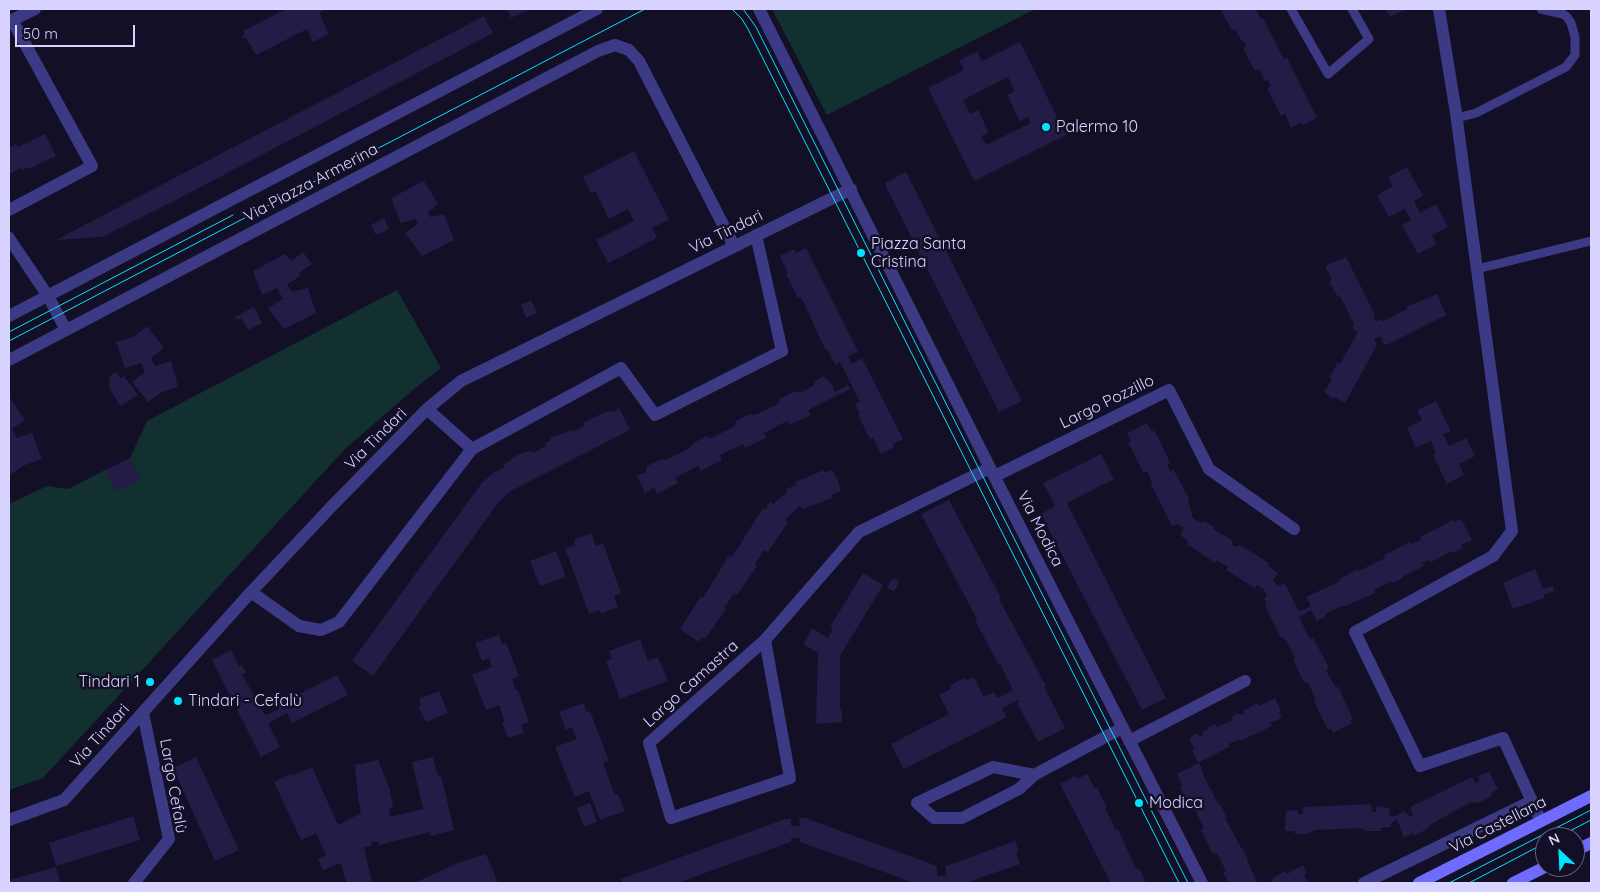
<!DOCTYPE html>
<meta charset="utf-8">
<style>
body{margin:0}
#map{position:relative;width:1600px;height:892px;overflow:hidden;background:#130f26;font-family:Quicksand,sans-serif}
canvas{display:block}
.frame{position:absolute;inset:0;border:10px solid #d9d4ff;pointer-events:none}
.north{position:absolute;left:1535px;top:827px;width:50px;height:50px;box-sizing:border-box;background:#130f26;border:1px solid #625e7d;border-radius:50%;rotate:335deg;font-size:14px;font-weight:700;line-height:20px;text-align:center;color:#d9d4ff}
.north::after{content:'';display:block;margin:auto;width:18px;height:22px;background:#00e5ff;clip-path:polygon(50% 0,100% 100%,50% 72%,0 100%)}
.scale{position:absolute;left:15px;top:25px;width:120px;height:22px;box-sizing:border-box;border:2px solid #d9d4ff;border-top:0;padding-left:6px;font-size:15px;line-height:18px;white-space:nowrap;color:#d9d4ff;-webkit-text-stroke:4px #130f26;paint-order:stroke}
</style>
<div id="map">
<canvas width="1600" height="892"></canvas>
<div class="frame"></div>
<div class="north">N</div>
<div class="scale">50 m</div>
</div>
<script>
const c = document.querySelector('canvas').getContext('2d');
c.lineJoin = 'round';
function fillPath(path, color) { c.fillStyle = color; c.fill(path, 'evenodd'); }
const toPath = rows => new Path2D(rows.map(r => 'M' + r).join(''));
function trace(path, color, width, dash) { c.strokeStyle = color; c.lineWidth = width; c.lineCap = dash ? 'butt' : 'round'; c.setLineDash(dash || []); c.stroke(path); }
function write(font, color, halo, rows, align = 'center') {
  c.font = font + ' Quicksand,sans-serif'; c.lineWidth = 5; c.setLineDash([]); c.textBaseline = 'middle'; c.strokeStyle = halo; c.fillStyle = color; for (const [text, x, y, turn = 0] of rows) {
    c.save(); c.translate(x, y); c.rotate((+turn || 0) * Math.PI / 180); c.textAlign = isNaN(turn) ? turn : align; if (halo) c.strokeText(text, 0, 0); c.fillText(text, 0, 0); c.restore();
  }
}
const green = toPath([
 [772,9,1035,9,827,115],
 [397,290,441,368,413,390,345,449,43,778,9,790,9,504,47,486,68,489,105,470,140,480,130,458,147,421]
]);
const building = toPath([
 [286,9,325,9,319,13,329,34,313,42,307,29,256,55,246,38,244,39,242,36,245,34,243,31],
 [507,9,529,9,511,18],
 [1220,9,1256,9,1261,19,1263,18,1284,59,1287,58,1317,118,1303,125,1302,122,1291,128,1285,114,1281,116,1267,88,1271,86,1268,80,1265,81,1259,69,1255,71,1243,48,1246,46,1244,41,1242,42,1235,29,1232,31],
 [1386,9,1406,9,1390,17],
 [484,16,493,33,180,198,102,237,56,240],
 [1020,42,1066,135,974,181,928,88,964,70,959,60,977,52,982,61],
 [1008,77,1015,91,1007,95,1020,121,1028,117,1031,123,986,145,981,136,989,133,978,110,970,114,963,100],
 [45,134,56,156,29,169,28,167,22,170,21,168,9,174,9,148,16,144,18,147],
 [634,151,669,220,652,228,657,238,608,263,596,240,634,221,628,209,609,219,595,191,591,193,583,177],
 [1407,167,1423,196,1414,201,1420,213,1436,204,1448,227,1432,235,1437,244,1418,254,1402,225,1411,220,1405,209,1389,217,1377,195,1393,186,1388,177],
 [906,172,1022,401,999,412,886,187,885,183],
 [424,181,438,204,428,212,430,217,444,214,454,240,422,256,405,233,418,224,415,219,401,223,391,198],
 [384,218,389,229,376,235,371,225],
 [806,248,858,351,848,356,852,364,862,358,903,439,893,444,894,447,881,454,873,438,870,439,858,415,860,414,855,404,860,402,840,362,835,365,827,349,826,351,801,297,798,298,786,274,788,273,780,256,794,249,796,253],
 [303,252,312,264,299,273,301,275,287,285,292,292,308,288,316,313,284,329,268,308,283,299,277,288,262,295,253,271,285,254,291,261],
 [1346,257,1375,315,1373,319,1377,321,1381,319,1383,321,1407,309,1406,307,1437,294,1446,315,1387,345,1384,344,1380,336,1374,339,1377,345,1345,403,1335,397,1333,399,1324,392,1332,379,1329,378,1338,362,1340,364,1358,332,1354,330,1352,326,1354,324,1340,296,1338,297,1329,282,1332,280,1325,266],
 [531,300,537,313,526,318,521,305],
 [254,307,262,323,248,330,241,318,237,320,235,317],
 [147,326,164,348,151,358,155,366,171,361,178,387,162,392,148,402,132,382,145,372,141,363,125,368,116,342,133,337],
 [116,372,120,378,124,376,138,395,120,406,108,385,110,384,108,381,110,378,110,376],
 [824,376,833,386,835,392,848,385,850,389,808,410,811,415,790,425,787,421,764,433,766,438,745,448,743,444,720,455,722,460,701,471,698,466,675,478,678,483,657,494,654,488,645,493,637,476,646,472,647,466,661,459,666,460,690,448,692,444,706,436,711,438,735,426,736,421,750,414,755,415,778,404,780,399,795,391,800,393,813,386,815,381],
 [9,397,25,420,12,429,17,438,32,433,42,459,25,465,9,475],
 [1436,401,1451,431,1443,434,1449,446,1466,438,1475,456,1459,464,1464,475,1447,484,1433,455,1436,453,1431,441,1416,448,1407,428,1422,420,1417,410],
 [619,408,630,430,509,492,498,503,373,676,352,661,481,484,493,473,505,467,504,464,512,460,511,458,525,452,532,451,533,453,546,446,545,444,551,440,550,438,572,430,572,432,584,426,583,423,603,413,611,411,612,412],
 [1147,423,1152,432,1154,430,1160,441,1170,463,1167,464,1170,471,1173,469,1190,500,1188,501,1193,518,1202,523,1204,521,1214,527,1213,529,1232,540,1232,545,1237,547,1240,545,1269,563,1268,566,1278,573,1273,581,1279,586,1285,583,1299,612,1311,606,1306,597,1340,581,1339,579,1358,569,1359,571,1385,558,1384,555,1410,542,1411,544,1421,540,1420,537,1453,520,1454,522,1461,519,1472,540,1461,545,1463,548,1453,553,1452,551,1431,562,1429,560,1422,563,1424,566,1402,577,1403,578,1393,583,1392,581,1374,590,1375,593,1343,607,1342,606,1325,614,1326,616,1317,621,1311,610,1299,617,1310,639,1313,638,1324,658,1329,668,1326,670,1336,688,1338,686,1353,719,1350,720,1352,723,1333,733,1331,728,1328,730,1314,701,1316,700,1311,689,1307,682,1304,683,1293,659,1295,658,1289,646,1283,637,1281,638,1265,606,1267,604,1264,598,1267,596,1264,590,1257,585,1255,588,1226,570,1228,567,1217,560,1215,563,1187,544,1188,541,1180,535,1184,528,1177,524,1172,526,1151,484,1152,483,1147,471,1143,472,1128,442,1131,441,1127,433],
 [1101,454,1114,479,1067,503,1166,698,1142,710,1041,514,1055,506,1043,483],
 [130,458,141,480,116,492,105,470],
 [824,470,825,473,832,470,838,480,841,491,831,495,832,498,803,509,800,506,785,520,788,522,768,552,764,550,755,564,757,566,737,595,734,593,724,608,726,609,705,639,702,637,699,642,680,629,701,596,703,598,729,555,732,557,763,508,766,509,770,502,773,504,787,492,786,489,796,485,795,482],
 [949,500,1001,598,999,599,1046,686,1044,687,1065,728,1038,742,1017,703,1019,702,1018,700,1002,708,1007,717,904,769,891,744,949,714,939,695,951,689,949,686,964,678,966,681,974,677,984,697,994,692,997,698,1013,690,1000,664,998,664,975,620,977,619,921,514],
 [591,533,596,546,603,543,621,593,614,596,618,607,601,614,600,610,589,614,565,548,575,545,574,540],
 [556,551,566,577,540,586,530,561],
 [1535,569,1543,589,1553,586,1554,591,1544,595,1544,598,1513,609,1503,583],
 [863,573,883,585,840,656,840,709,842,709,842,722,816,724,818,653,803,644,812,628,828,638,833,629,830,627],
 [893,578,899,582,894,591,887,588],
 [499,635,502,644,506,643,519,676,512,679,516,690,518,690,529,722,521,725,524,733,508,738,502,723,505,722,499,705,486,710,472,675,492,667,489,658,482,661,475,643],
 [640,639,648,661,658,657,668,681,620,699,606,661,612,659,609,651],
 [231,650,239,666,242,665,246,673,242,674,264,714,266,714,267,715,279,709,277,705,337,675,348,695,292,723,287,713,268,723,280,747,261,757,212,660],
 [439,691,448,713,426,722,418,706,421,705,419,699],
 [1275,698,1281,711,1279,712,1282,718,1270,723,1272,726,1240,741,1239,739,1229,744,1229,747,1198,763,1192,750,1194,749,1189,738,1197,733,1199,737,1203,735,1202,732,1208,729,1207,728,1215,724,1217,727,1233,720,1231,717,1239,713,1240,715,1244,713,1243,711,1257,703,1259,706],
 [583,703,587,712,590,711,609,761,603,763,615,795,618,794,625,811,600,820,589,791,575,797,555,747,577,739,572,727,566,730,559,712],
 [196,757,239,850,215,861,173,768],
 [433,757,438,776,441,775,454,830,431,836,430,832,379,845,378,841,371,842,372,846,364,847,372,883,346,883,341,863,323,870,318,859,326,855,316,833,301,840,274,782,291,774,292,776,312,767,338,825,361,813,358,798,355,765,378,760,390,790,393,805,389,812,390,817,423,809,412,762],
 [1199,763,1204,774,1203,775,1219,805,1220,804,1227,817,1225,818,1241,848,1242,847,1248,860,1247,861,1258,883,1229,883,1223,872,1226,871,1217,853,1213,854,1201,830,1204,828,1195,810,1192,811,1180,788,1182,785,1177,774],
 [1489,772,1498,789,1490,794,1492,796,1478,803,1471,802,1433,823,1427,829,1414,836,1413,833,1404,838,1397,819,1391,823,1391,827,1381,828,1382,831,1367,831,1360,828,1315,830,1308,834,1295,834,1295,831,1285,831,1286,811,1298,810,1298,814,1303,814,1303,807,1371,804,1372,812,1376,812,1377,806,1389,808,1390,816,1396,816,1404,811,1410,817,1413,815,1410,807,1472,777,1475,783,1480,781,1477,776],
 [1087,774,1095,789,1097,788,1107,807,1105,808,1116,830,1118,829,1136,869,1139,868,1146,883,1111,883,1060,784,1076,776,1077,779],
 [590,803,597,822,584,827,577,808],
 [133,816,140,840,56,866,49,843],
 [799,818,805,818,937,866,937,876,946,876,946,866,1015,841,1019,852,1016,853,1020,864,965,883,915,883,800,842,800,838,791,838,791,842,677,883,623,883,621,879,785,819,791,819,791,826,800,826],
 [486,854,498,883,414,883,460,862],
 [1303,865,1307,873,1304,875,1308,883,1269,883,1273,881,1272,879,1285,871,1287,874],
 [56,867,60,883,9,883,9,880]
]);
const lane = toPath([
 [1291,9,1328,74,1369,39,1352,9],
 [1457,118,1476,113,1566,67,1575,55,1575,37,1571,23,1567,17,1563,14,1541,9],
 [1477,269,1591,241]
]);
const street = toPath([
 [759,9,990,468,1202,883],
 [1439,9,1456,113,1512,531,1493,556,1355,632,1420,766,1503,738,1541,821],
 [9,210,92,166,12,20,35,9],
 [9,238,48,296,66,330],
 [9,316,597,9],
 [9,360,598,51,615,45,629,50,639,61,734,246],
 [427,409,472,449],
 [995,476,1169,390,1209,469,1294,529],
 [251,592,299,626,321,630,339,622,472,449,621,368,655,415,782,351,756,235],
 [765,640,649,743,671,818,790,778,765,640,859,532,990,468],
 [1129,741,1245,681],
 [1034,775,1019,789,962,818,934,818,917,803,993,767,1034,775,1122,728],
 [9,820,64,800,251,592,332,506,427,409,461,381,851,189],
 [134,883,169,839,143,713],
 [1364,883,1532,801]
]);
const secondary = toPath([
 [1575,851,1591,843],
 [1419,883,1591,796],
 [1513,883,1545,867]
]);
const tram = toPath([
 [732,9,742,19,748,29,1179,883],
 [743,9,756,27,1188,883],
 [9,332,233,215],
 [9,341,645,9],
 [1558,837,1591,820],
 [1449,883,1591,810],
 [1469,883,1545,843]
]);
const markers = [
 [1046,127,5,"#00e5ff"],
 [861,253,5,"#00e5ff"],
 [150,682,5,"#00e5ff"],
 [178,701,5,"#00e5ff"],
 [1139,803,5,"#00e5ff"]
];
const poiNames = [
 ["Palermo 10",1056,127],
 ["Piazza Santa",871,244],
 ["Cristina",871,262],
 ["Tindari 1",140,682,"right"],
 ["Tindari - Cefalù",188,701],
 ["Modica",1149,803]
];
const streetNames = [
 ["Via Piazza Armerina",311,183,-28],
 ["Via Tindari",726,232,-26],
 ["Largo Pozzillo",1107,402,-26],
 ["Via Tindari",376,439,-45],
 ["Via Modica",1040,529,63],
 ["Largo Camastra",691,684,-42],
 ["Via Tindari",100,736,-48],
 ["Largo Cefalù",173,786,80],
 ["Via Castellana",1498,825,-27]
];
fillPath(green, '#12302f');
fillPath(building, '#241b47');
trace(lane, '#3d3a85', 9);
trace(street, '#3d3a85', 12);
trace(secondary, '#6f6bff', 12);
trace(tram, '#00e5ff', 1);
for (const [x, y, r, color] of markers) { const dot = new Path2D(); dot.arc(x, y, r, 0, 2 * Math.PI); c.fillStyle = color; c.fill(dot); trace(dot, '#130f26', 2); }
write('16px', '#d9d4ff', '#130f26', poiNames, 'left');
write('16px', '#d9d4ff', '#130f26', streetNames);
</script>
